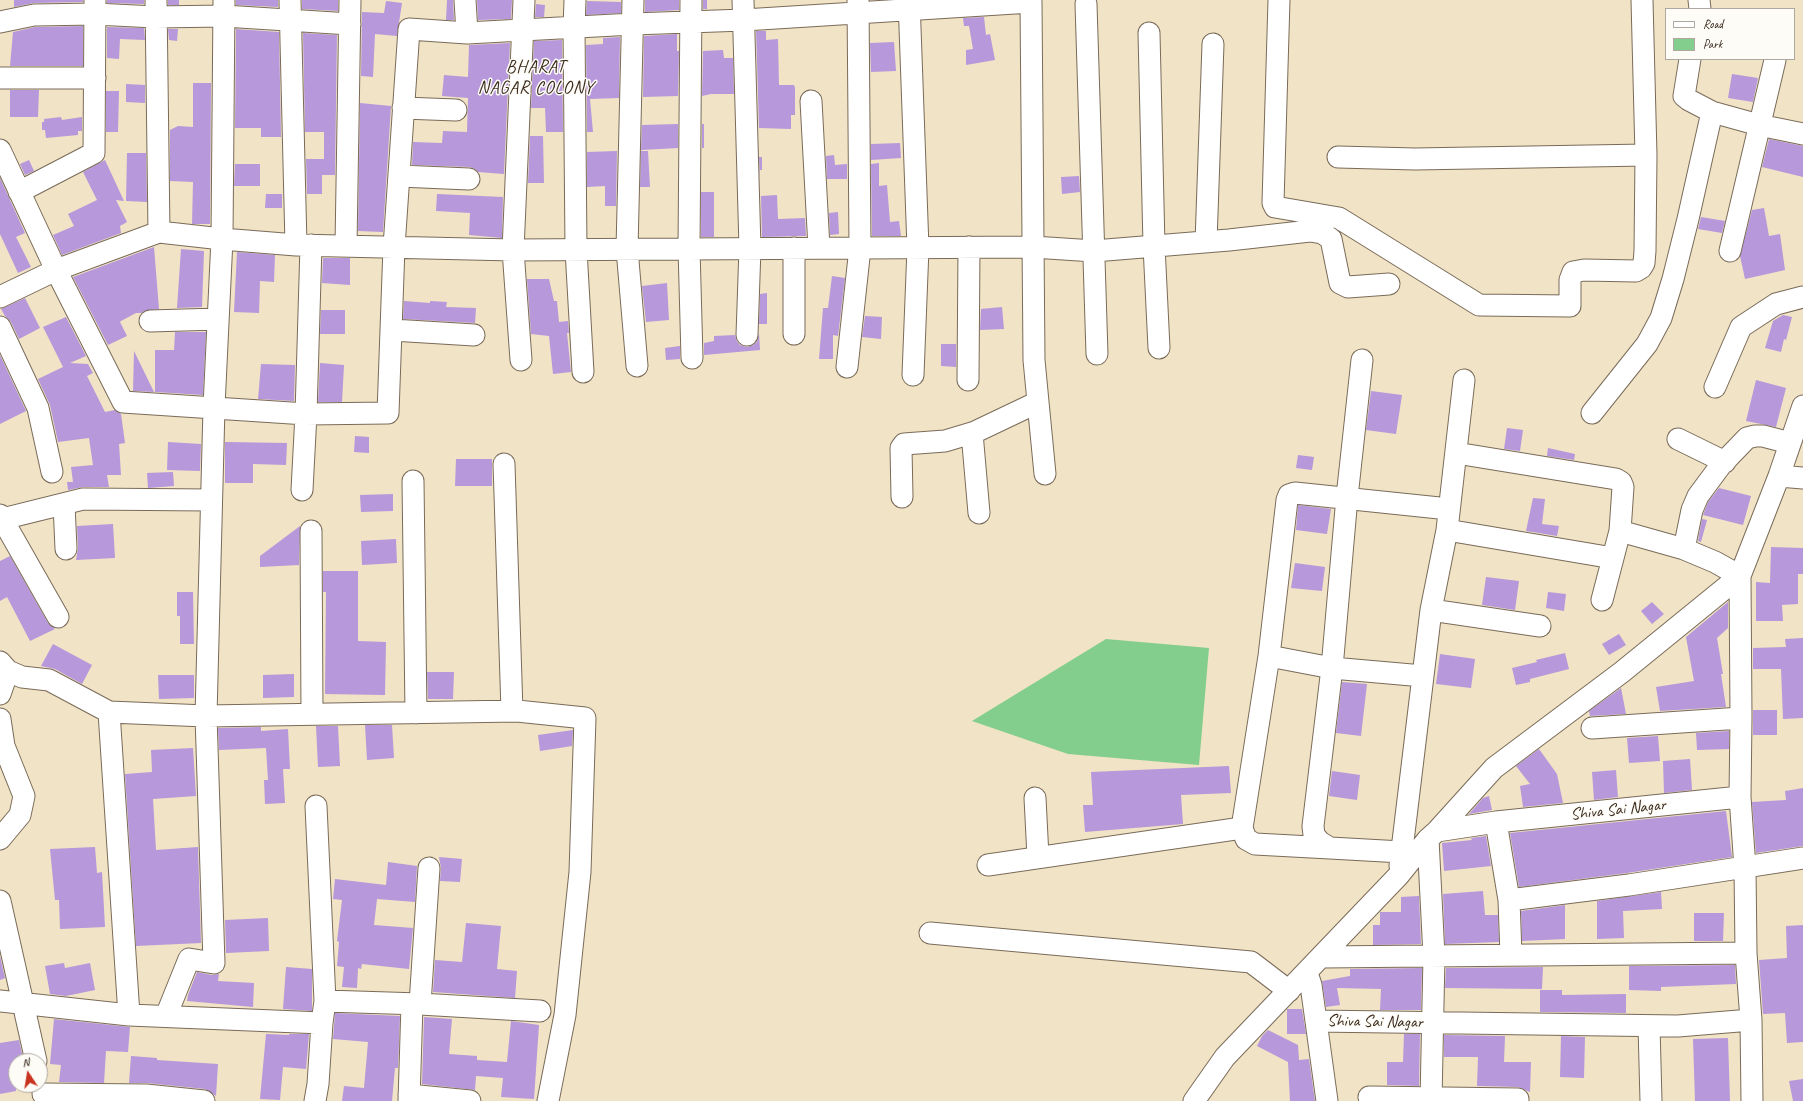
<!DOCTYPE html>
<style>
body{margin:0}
#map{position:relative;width:1803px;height:1101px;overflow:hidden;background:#f0e3c6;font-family:Caveat,sans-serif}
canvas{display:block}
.legend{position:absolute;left:1665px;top:8px;width:130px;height:52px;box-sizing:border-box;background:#fdfcf7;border:1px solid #afa8a0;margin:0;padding:5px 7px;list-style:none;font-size:12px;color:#3b2a1e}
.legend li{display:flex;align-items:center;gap:8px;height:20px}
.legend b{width:20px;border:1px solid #afa8a0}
.north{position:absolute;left:8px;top:1053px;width:40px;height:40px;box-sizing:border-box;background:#fdfcf7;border:1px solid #afa8a0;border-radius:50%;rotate:348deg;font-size:11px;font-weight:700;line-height:16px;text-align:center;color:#3b2a1e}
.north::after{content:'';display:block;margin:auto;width:14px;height:18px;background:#c8321e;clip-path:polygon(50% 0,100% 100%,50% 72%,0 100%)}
</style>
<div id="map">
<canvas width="1803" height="1101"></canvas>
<ul class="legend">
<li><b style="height:5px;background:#fff"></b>Road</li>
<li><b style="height:11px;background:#83ce8c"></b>Park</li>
</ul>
<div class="north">N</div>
</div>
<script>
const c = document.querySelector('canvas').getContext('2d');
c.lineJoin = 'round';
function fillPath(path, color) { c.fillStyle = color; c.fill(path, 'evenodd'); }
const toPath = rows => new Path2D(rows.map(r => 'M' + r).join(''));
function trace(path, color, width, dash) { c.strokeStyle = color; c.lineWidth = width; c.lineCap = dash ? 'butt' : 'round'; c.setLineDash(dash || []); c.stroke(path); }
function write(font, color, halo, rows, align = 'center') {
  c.font = font + ' Caveat,sans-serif'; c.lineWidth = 3; c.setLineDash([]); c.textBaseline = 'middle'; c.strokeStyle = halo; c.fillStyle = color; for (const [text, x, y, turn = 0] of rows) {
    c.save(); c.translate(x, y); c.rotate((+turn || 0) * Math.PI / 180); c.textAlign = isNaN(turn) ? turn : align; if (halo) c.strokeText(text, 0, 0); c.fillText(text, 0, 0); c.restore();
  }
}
const green = toPath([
 [1106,639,1209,648,1199,765,1068,754,972,721]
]);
const building = toPath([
 [14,0,83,0,83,2,34,3,14,7],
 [107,0,144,0,144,4,107,3],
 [168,0,179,0,179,5,168,5],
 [236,0,278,0,278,7,236,5],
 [302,0,338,0,338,11,302,9],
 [447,0,453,0,454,20,446,20],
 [477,0,512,0,511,19,478,20],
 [645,0,679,0,679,10,645,12],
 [703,0,707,0,707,9,703,9],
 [386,1,402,3,397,36,375,34,373,77,361,76,362,12,384,13],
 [587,1,621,2,621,13,586,15],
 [536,4,545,5,544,17,535,17],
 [984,17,986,35,990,34,995,60,966,65,966,50,973,49,969,26,964,26,963,18],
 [83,26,83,66,10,66,13,32,35,27],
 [107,27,144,28,145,40,120,39,119,59,107,58],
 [168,29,178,29,177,41,169,40],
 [236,29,279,32,281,137,261,137,261,128,235,128],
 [756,31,766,31,766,40,778,39,779,85,794,85,795,88,795,115,791,115,791,129,759,128],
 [303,33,337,35,335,175,322,175,322,194,307,194,306,159,324,159,324,132,305,132],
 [677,34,677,51,679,51,678,96,643,97,644,36],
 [620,37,619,98,590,99,593,132,587,132,586,45,603,44,603,38],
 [562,40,563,132,546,132,545,108,531,108,534,41],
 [894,42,896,71,871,72,870,43],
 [510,43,504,174,478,172,475,169,470,167,412,165,413,142,442,143,443,131,467,132,468,98,442,96,444,75,468,77,469,45],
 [723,50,724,58,733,58,734,94,711,94,702,96,703,51],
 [1732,74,1758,78,1753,102,1728,98],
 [193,83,211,83,210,224,192,224,193,182,170,181,170,130,178,126,193,127],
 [126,84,145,85,145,103,126,102],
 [10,90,39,90,38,117,10,117],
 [106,91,119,91,118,132,106,132],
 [360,103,391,106,383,232,358,231],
 [61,117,62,120,82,117,82,131,78,131,78,135,46,138,45,130,42,130,42,122,44,122,44,119],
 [678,124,678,148,641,150,642,125],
 [702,124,704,124,704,148,702,148],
 [530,136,543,136,544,183,528,183],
 [1769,139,1803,146,1803,177,1762,167],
 [900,143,901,158,871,160,871,144],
 [617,151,616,206,605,206,605,186,587,187,587,152],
 [641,151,648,151,650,187,640,187],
 [127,153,146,153,147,202,126,201],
 [834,155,835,165,847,164,847,179,827,179,826,156],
 [759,157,762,157,762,170,760,170,760,179],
 [29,160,34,171,25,175,20,164],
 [105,160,124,201,116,200,127,222,120,226,121,233,62,255,53,235,74,226,68,214,97,200,83,172],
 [879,163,879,186,887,185,890,222,899,221,901,236,872,236,871,164],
 [235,164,260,164,260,186,234,186],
 [1079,176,1080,192,1062,194,1061,177],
 [0,178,25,233,16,237,31,267,18,273,0,234],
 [701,192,714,192,714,237,701,237],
 [266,194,282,194,282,208,265,208],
 [437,194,503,197,502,238,469,235,470,213,436,211],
 [777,195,778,219,805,218,806,236,762,237,761,196],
 [1764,208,1769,236,1780,234,1785,270,1745,279,1740,256,1752,210],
 [838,212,839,234,830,235,829,213],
 [1701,217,1725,221,1722,233,1698,229],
 [154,247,159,309,144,311,141,313,136,313,121,321,120,322,127,336,108,345,73,277],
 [181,249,204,251,202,307,177,308],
 [237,252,275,255,274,282,260,281,259,313,234,312],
 [323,258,350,258,350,285,322,283],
 [832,276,845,278,838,336,833,335,833,359,819,359,823,308,828,308],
 [527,279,549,279,554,301,557,301,559,322,568,321,569,333,567,333,571,372,553,374,549,336,531,334],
 [667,283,669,320,646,322,642,286],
 [767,293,767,324,759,324,760,294],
 [25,298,40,328,19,339,11,322,5,316,1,309],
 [404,301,430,303,430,301,447,302,446,307,476,308,475,323,403,319],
 [1002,307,1004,329,980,330,981,309],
 [321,310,345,310,345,334,320,334],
 [1783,315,1792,317,1786,340,1784,339,1781,352,1765,348,1773,321],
 [865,316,882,317,881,339,862,337],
 [66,317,86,356,70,363,88,364,93,373,87,376,105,412,115,410,121,414,125,443,119,444,121,475,107,475,109,487,83,487,68,490,67,482,73,482,71,467,93,465,89,438,58,442,50,405,38,379,63,367,43,327],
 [175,332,206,332,203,395,155,392,155,350,174,350],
 [759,333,760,350,704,355,704,343,714,341,714,336,735,335,737,341,740,345,747,347,753,345,757,342],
 [941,344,956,344,956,367,941,366],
 [680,346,680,359,666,360,665,348],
 [134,351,154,392,133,391],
 [0,355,26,411,0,424],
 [320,363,344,365,342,402,318,402],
 [261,364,295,365,294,401,258,399],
 [1756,380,1786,388,1776,427,1746,421],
 [1371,391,1402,395,1396,434,1366,430],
 [1507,428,1523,430,1520,451,1504,449],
 [355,436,369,437,369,453,354,452],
 [168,442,201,444,200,471,167,470],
 [225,442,287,443,286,465,253,464,253,483,225,483],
 [1548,448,1575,454,1574,460,1547,456],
 [1298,455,1314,457,1312,470,1296,468],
 [456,459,492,459,492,486,455,486],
 [173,472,174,486,148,488,147,473],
 [1719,488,1751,496,1743,525,1703,515,1708,502],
 [393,494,393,511,361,512,360,495],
 [1533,498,1545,499,1542,524,1559,526,1557,536,1526,531],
 [1298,505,1331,509,1327,534,1296,530],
 [1702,519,1707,520,1701,542,1698,541],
 [113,524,115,558,76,560,78,548,77,526],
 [300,526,299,565,260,567,260,556],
 [396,539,397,563,362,565,361,541],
 [1771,547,1803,548,1803,574,1798,574,1798,604,1782,605,1783,621,1756,621,1756,582,1770,583],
 [10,556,48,623,55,629,30,641,7,597,0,601,0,561],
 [1295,563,1325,567,1322,591,1291,588],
 [323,571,358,571,358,641,386,642,385,695,325,694,326,592,323,592],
 [1486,577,1519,581,1515,610,1482,605],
 [177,592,193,592,194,644,180,644,180,616,177,616],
 [1548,592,1566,594,1564,611,1546,608],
 [1652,602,1664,614,1652,624,1641,611],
 [1728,602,1728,628,1717,638,1723,674,1721,674,1726,707,1660,711,1656,687,1694,681,1686,637],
 [1619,634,1626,645,1609,655,1602,644],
 [1803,638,1803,718,1783,719,1781,669,1753,669,1753,648,1786,647,1785,639],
 [53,644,92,665,82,684,55,669,41,666],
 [1565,653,1569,669,1530,679,1530,682,1516,685,1512,668,1537,662,1536,660],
 [1440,654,1475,659,1471,688,1436,684],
 [427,672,454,672,453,699,428,699],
 [294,674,294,697,263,698,263,675],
 [158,675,194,675,194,698,159,699],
 [1342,682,1367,684,1361,736,1336,733],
 [1621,688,1626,714,1590,716,1589,711],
 [1753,710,1777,710,1777,735,1753,735],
 [365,725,392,725,394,758,367,760],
 [316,726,338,726,340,766,318,767],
 [261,727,261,731,288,729,290,769,283,769,285,803,265,804,264,780,268,780,266,748,219,750,218,728],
 [573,730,572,746,540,751,538,735],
 [1729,731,1729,749,1697,750,1696,733],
 [1658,736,1660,761,1629,763,1627,738],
 [193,748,196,796,153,799,156,850,198,847,201,943,136,946,125,774,152,772,151,750],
 [1539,749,1557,774,1563,803,1523,807,1520,786,1530,784,1516,766],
 [1690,759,1692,790,1664,793,1663,761],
 [1229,766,1231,793,1181,795,1183,824,1085,832,1083,805,1093,805,1091,772],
 [1616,770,1618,797,1594,800,1592,772],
 [1332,771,1360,775,1357,800,1329,796],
 [1803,788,1803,846,1756,853,1752,802,1786,800,1785,791],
 [1489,796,1492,810,1469,814,1483,798],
 [1726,811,1732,857,1627,873,1519,887,1510,833],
 [1486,836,1491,866,1444,871,1442,843,1472,840,1471,838],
 [95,847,97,873,102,872,105,927,60,929,59,900,55,900,50,849],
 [439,857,462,859,460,882,440,881,441,868],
 [388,862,417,866,415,902,377,899,374,925,413,928,409,969,362,964,361,969,358,968,357,988,342,987,344,967,337,966,339,942,337,941,342,900,333,899,335,879,386,885],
 [1483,891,1485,915,1498,915,1499,942,1445,944,1443,894],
 [1661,892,1662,909,1623,911,1624,938,1597,939,1597,901],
 [1419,896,1421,944,1373,945,1373,925,1380,925,1380,912,1401,912,1401,897],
 [1565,905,1565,939,1522,941,1521,911],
 [1694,913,1724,913,1723,941,1694,941],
 [268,918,269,951,226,953,225,920],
 [466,923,501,926,497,969,517,971,515,998,433,992,435,960,462,962],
 [1803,925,1803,1042,1787,1043,1785,1013,1763,1014,1759,960,1787,958,1786,926],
 [0,956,5,978,0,980],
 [64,963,65,968,90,963,95,990,66,996,50,994,45,966],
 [1735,965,1736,984,1661,987,1661,991,1629,990,1629,966],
 [286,967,312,969,312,1011,283,1009],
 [1543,967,1542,989,1445,988,1446,968],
 [1422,968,1421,1010,1380,1010,1381,989,1337,988,1340,1005,1326,1007,1322,981,1350,976,1350,969],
 [197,972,212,975,219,974,218,981,254,983,253,1007,187,1001,188,995],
 [1540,990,1562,990,1562,995,1626,994,1626,1013,1540,1012],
 [1287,1009,1302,1009,1306,1034,1287,1034],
 [335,1013,400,1016,398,1068,395,1068,392,1101,342,1101,344,1086,364,1088,368,1042,333,1039],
 [424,1017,452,1019,449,1054,477,1056,477,1060,507,1062,511,1021,539,1025,534,1099,501,1097,503,1078,476,1076,475,1090,422,1084],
 [54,1019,130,1027,128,1052,106,1051,104,1083,59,1082,61,1065,50,1064],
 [1268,1030,1298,1045,1299,1060,1309,1059,1315,1101,1290,1101,1288,1062,1257,1046,1262,1036],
 [266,1034,289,1035,289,1034,309,1034,306,1069,283,1067,280,1100,260,1099],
 [1404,1034,1420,1034,1419,1086,1387,1085,1387,1062,1403,1062],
 [1444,1035,1505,1036,1504,1062,1531,1062,1530,1092,1518,1087,1477,1086,1478,1057,1444,1057],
 [1561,1036,1585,1037,1584,1078,1560,1077],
 [1728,1038,1730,1101,1695,1101,1693,1039],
 [19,1040,23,1058,16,1059,16,1091,0,1094,0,1043],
 [131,1056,157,1058,157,1060,218,1064,216,1096,205,1089,147,1083,129,1083],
 [1803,1079,1803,1101,1793,1101,1789,1081]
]);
const minor = toPath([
 [156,0,159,232],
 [290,0,296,245],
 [465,0,467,33],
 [575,0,574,27,576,250,583,372],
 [633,0,627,249,637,366],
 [691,0,689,248,692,358],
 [743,0,750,248,747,335],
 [909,0,918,248,913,375],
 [1279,0,1273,203,1275,207,1339,218,1479,305,1570,306,1570,280,1573,272,1584,270,1636,271,1641,268,1644,263,1645,251,1646,155,1642,0],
 [1699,0,1700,9],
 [1086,4,1097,354],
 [0,22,34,15,95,14,155,17,224,16,350,24],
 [1149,33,1154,246,1159,348],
 [1690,59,1684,96,1689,100,1712,112,1759,125,1803,134],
 [0,78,95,78],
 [811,101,819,248],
 [403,108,456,110],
 [0,150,56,270,123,402,306,414,388,413,394,247,409,29,467,33,633,24,744,20,1031,2,1034,360,1038,402,975,432,945,441,904,444,901,448,902,497],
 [1338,157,1415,159,1646,155],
 [399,176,469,179],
 [19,192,94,153,95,1],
 [1206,242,1213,44],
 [346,246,350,0],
 [1730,251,1775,60],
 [0,297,56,270,159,232,222,239,296,245,513,250,1033,247,1094,251,1229,240,1310,231,1322,233,1331,239,1340,283,1348,287,1389,284],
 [150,321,218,319],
 [0,327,38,408,52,472],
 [392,330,474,335],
 [794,334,794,248],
 [521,360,513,250,524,0],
 [1362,360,1347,497,1332,668,1313,826,1314,835,1320,842,1330,848,1402,852],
 [847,367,860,248,858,0],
 [968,380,969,247],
 [1715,387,1741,327,1776,304,1803,297],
 [1038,402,1045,474],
 [1592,413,1647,344,1661,318,1673,279,1688,219,1712,112],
 [972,433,979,513],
 [1678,439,1725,462],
 [1456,453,1616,479,1621,482,1623,487,1620,531],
 [504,464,512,711],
 [1779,476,1803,478],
 [413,481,416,713],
 [302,490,306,414,311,245],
 [64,504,66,549],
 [0,515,58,617],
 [2,519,83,499,211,500],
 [1447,530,1613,558],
 [311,531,312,714],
 [1684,549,1692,510,1698,496,1721,465,1747,438,1755,436,1763,436,1790,443],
 [1602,600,1620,531,1684,549,1715,562,1740,576,1741,718,1740,797,1745,868,1746,953,1751,1020,1752,1101],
 [1431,610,1540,626],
 [1269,656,1332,668,1423,676],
 [0,662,8,671,22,677,49,680,109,712],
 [0,694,8,671],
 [0,719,4,746,24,796,20,815,0,839],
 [1592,728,1741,718],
 [1035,798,1038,857],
 [1496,822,1509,900,1511,955],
 [1437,831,1496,822,1740,797],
 [1428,839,1434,956,1431,1101],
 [1330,848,1255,844,1246,839,1242,828,1269,656,1287,500,1289,495,1295,493,1449,509],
 [988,865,1242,828],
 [1400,866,1431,610,1447,530,1464,380],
 [1509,900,1629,885,1803,858],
 [0,901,36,1061],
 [930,933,1251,962,1289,991],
 [1322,957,1746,953],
 [1307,973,1311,985,1327,1101],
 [0,1001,129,1015,322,1023],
 [325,1001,420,1004,540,1011],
 [420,1004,429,868],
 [129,1015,109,712,206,716,517,711,585,718,580,872,565,1015,548,1101],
 [166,1016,189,959,214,963,206,716,214,407,222,239,224,0],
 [1316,1021,1678,1026,1751,1020],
 [1649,1026,1651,1101],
 [43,1094,146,1095,204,1101],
 [409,1095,470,1101],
 [1369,1097,1518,1099],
 [315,1101,318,1084,322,1023,325,1001,316,806],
 [409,1101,412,1004],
 [1194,1101,1225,1057,1399,875,1428,839,1437,831,1494,768,1622,672,1740,576,1779,476,1803,406]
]);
const streetNames = [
 ["Shiva Sai Nagar",1618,810,-6],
 ["Shiva Sai Nagar",1375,1022,1]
];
const neighbourhoodNames = [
 ["BHARAT",536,67],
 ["NAGAR COLONY",536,88]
];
fillPath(green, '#83ce8c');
fillPath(building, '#b698db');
trace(minor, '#7a6b59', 23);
trace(minor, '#fff', 21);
write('17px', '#3b2a1e', '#fdfcf7', streetNames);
c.letterSpacing = '1px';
write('18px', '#3b2a1e', '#fdfcf7', neighbourhoodNames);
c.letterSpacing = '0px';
</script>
